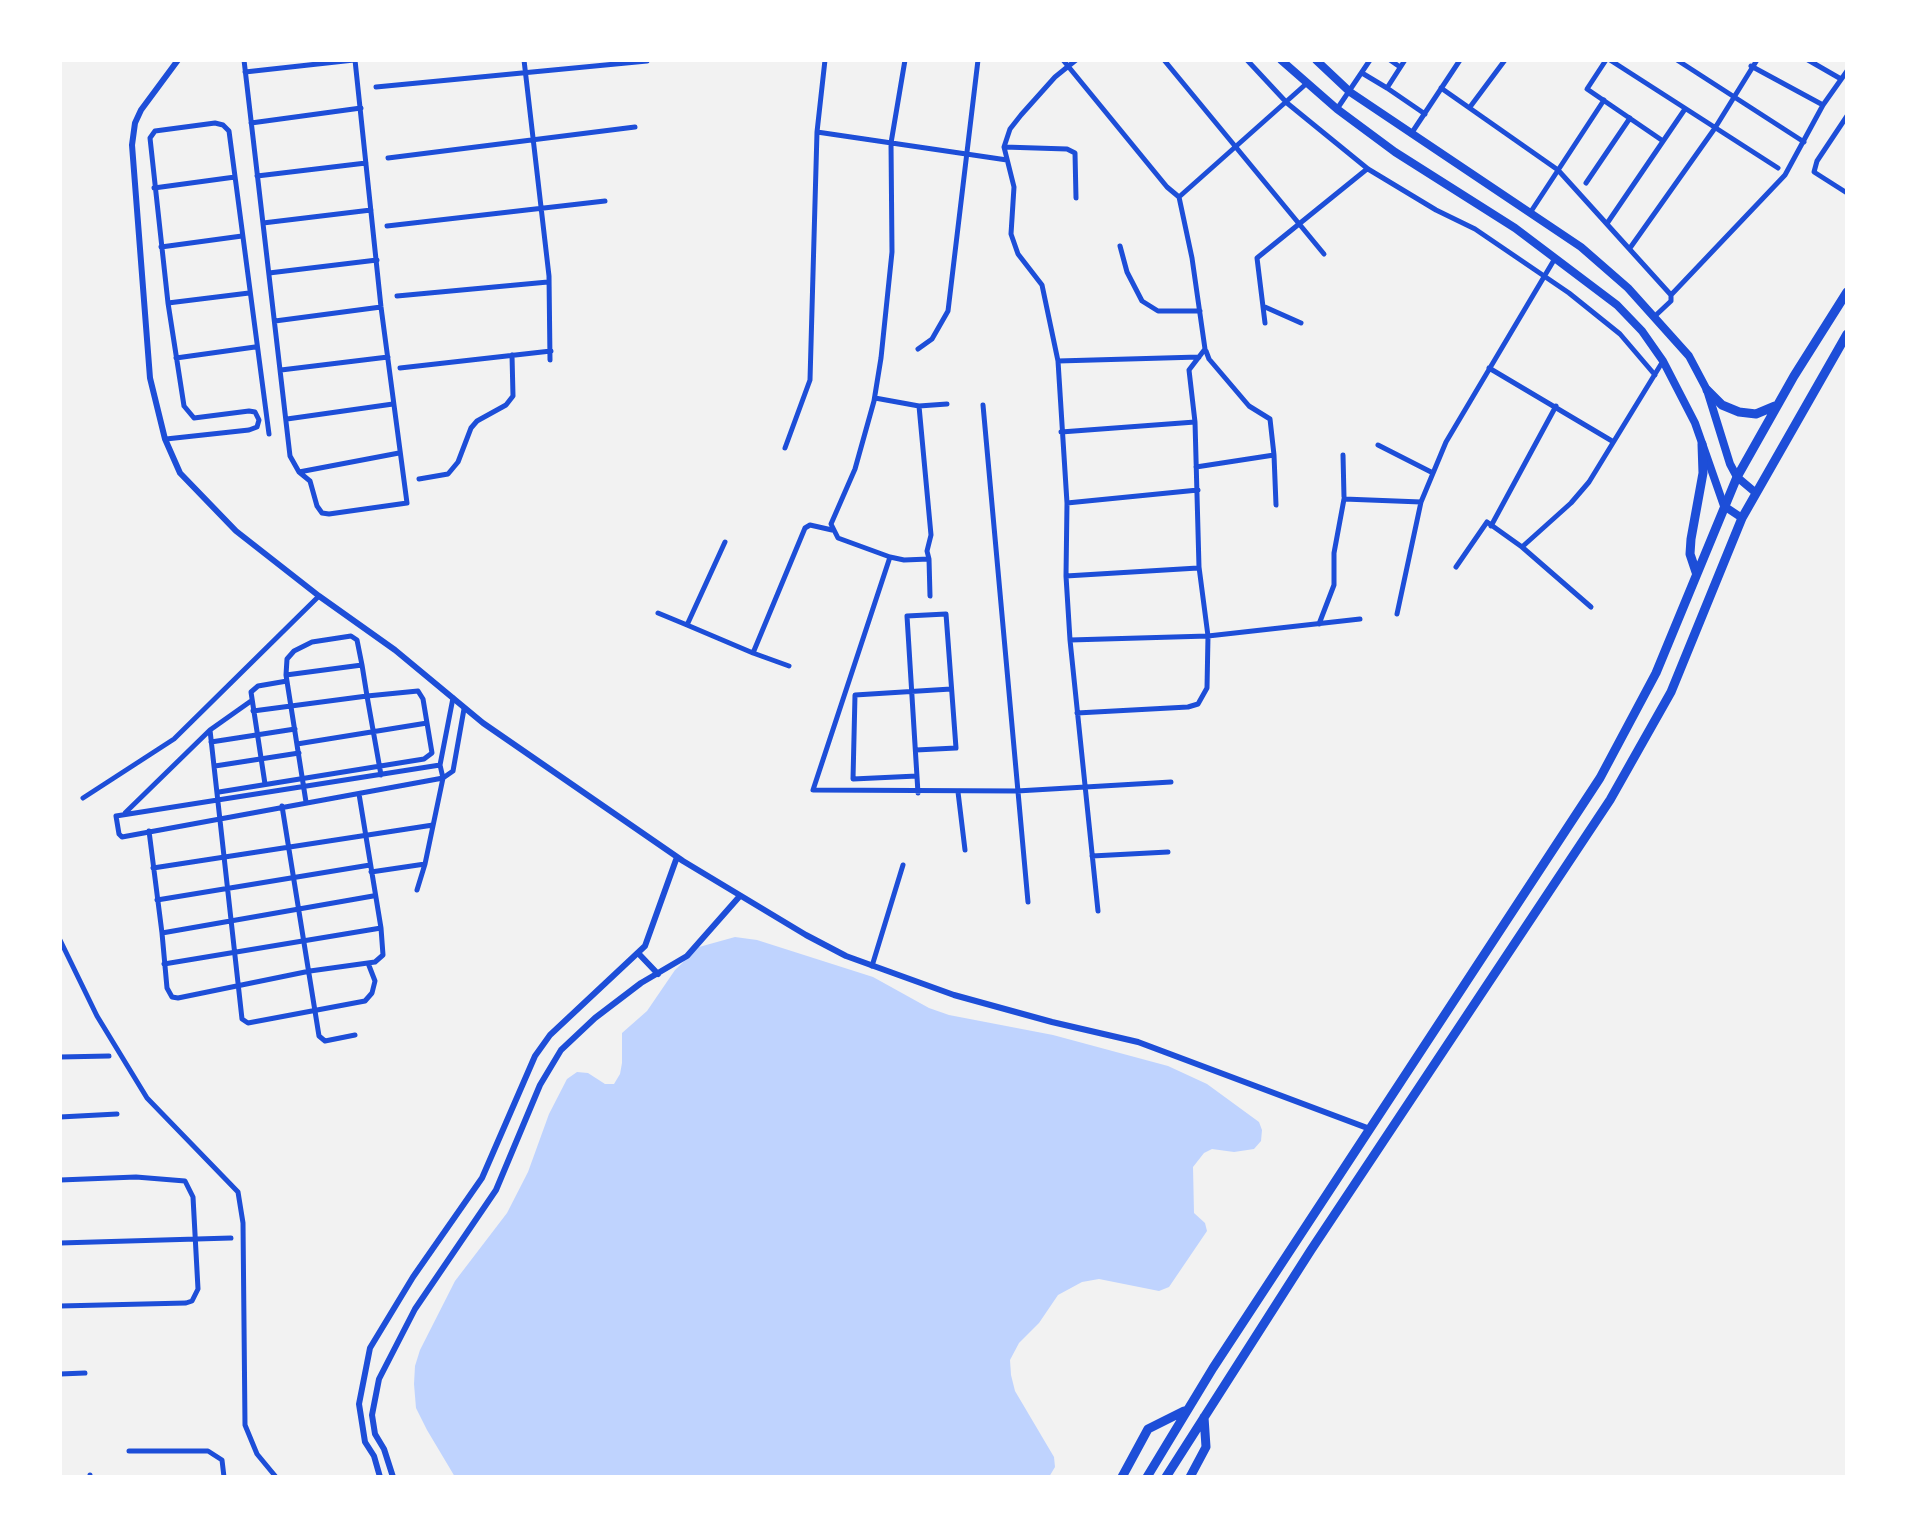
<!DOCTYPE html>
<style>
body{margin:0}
#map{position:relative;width:1907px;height:1537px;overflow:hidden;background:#f2f2f2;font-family:"Work Sans",sans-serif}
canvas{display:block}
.frame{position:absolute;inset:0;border:62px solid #fff;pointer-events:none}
</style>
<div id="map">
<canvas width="1907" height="1537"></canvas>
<div class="frame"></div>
</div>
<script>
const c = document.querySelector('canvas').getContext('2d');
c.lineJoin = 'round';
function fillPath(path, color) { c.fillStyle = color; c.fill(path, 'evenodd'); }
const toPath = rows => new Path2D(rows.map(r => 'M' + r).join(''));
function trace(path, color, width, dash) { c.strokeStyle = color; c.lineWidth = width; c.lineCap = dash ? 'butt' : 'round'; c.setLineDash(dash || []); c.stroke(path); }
const water = toPath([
 [735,937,757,940,873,977,929,1008,949,1015,1053,1035,1168,1066,1207,1084,1259,1122,1262,1130,1261,1141,1254,1149,1234,1152,1212,1149,1204,1153,1193,1167,1194,1213,1205,1223,1207,1231,1169,1287,1159,1291,1099,1279,1082,1282,1058,1295,1039,1323,1019,1343,1010,1360,1011,1375,1015,1391,1054,1457,1055,1467,1049,1477,455,1477,427,1430,416,1408,414,1384,415,1366,420,1350,455,1281,507,1213,528,1172,549,1114,567,1079,577,1072,588,1073,605,1084,614,1084,620,1074,622,1063,622,1033,647,1011,675,970,699,947]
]);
const minor = toPath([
 [244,60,290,456,299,472,310,481,317,506,322,513,329,514,407,503,381,307,355,60],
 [524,60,549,276,550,360],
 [905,60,891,143,892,252,881,358,874,401,855,469,831,524,838,538,890,557,904,560,929,559,927,551,931,535,919,406],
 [1063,60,1167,187,1179,197,1192,258,1205,349,1189,370,1195,422,1199,567,1208,636,1360,619],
 [1076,60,1055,77,1021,115,1010,129,1004,147,1014,187,1011,234,1018,254,1042,285,1058,361,1067,503,1066,576,1070,640,1098,911],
 [1164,60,1324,254],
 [1247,60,1287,103,1368,169,1436,210,1475,229,1569,293,1620,334,1655,375],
 [1390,60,1400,67],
 [1405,60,1387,88,1425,114],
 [1606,60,1587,89,1663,141],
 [1610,60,1778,168],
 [1677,60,1804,142],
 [1808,60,1841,79],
 [1751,66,1823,105],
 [245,72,354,60],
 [1362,73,1387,88],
 [376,87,647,61],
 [1441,88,1558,170,1671,295,1671,301,1655,316],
 [1470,107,1505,60],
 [1337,109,1370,60],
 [1847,116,1817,161,1814,172,1847,193],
 [251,123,361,108],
 [817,132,1007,160],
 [1411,134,1460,60],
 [1004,147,1067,149,1075,153,1076,198],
 [388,158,635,127],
 [257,176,366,163],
 [1586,183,1630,118],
 [154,188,235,177],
 [1179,197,1306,84],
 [1530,213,1604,100],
 [1608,222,1685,109],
 [263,223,371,210],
 [387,226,605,201],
 [1120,246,1127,272,1142,301,1158,311,1200,311],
 [161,247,242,236],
 [1630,248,1715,128,1757,60],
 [269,273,377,260],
 [1671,295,1785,175,1823,105,1847,71],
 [397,296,548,282],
 [168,303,249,293],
 [1265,307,1301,323],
 [275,321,381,307],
 [1265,323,1257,258,1367,169],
 [918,349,932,339,948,311,978,60],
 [176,358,255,347],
 [1058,361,1199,357],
 [400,368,551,351],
 [1489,368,1612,441],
 [281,370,388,357],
 [875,398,919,406,947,404],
 [983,405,1028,902],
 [287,419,393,404],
 [1061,432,1195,422],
 [166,439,249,430,257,427,259,420,255,412,249,411,194,418,184,406,168,303,150,138,155,131,215,123,223,125,229,131,269,434],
 [1378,445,1433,473],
 [785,448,810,380,817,132,825,60],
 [1274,455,1276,505],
 [1343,455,1344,497],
 [1196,467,1274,455,1270,419,1249,406,1209,359,1206,351],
 [299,472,399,453],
 [419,479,448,474,458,462,471,428,477,421,506,405,513,396,512,355],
 [1067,503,1198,490],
 [1491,526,1556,406],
 [725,542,687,625,753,653,805,528,810,525,832,530],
 [1522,547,1571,503,1589,482,1663,361],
 [890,557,813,790,1017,791,1171,782],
 [929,559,930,596],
 [1456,567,1487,522,1522,547,1591,607],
 [1066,576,1198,568],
 [658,613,687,625],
 [1397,614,1421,502,1446,442,1554,260],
 [1319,624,1334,585,1334,553,1344,499,1421,502],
 [1070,640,1208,636,1207,688,1198,704,1188,707,1077,713],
 [753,653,789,666],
 [253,711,367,696,381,775],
 [210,730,251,701],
 [211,742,295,729],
 [297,744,427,723],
 [916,750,956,748,946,614,907,616,918,793],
 [440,765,116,816,119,834,122,837,443,778,453,771,464,709],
 [215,766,299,753],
 [917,776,853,779,855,695,951,689],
 [265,784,251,692,258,686,287,681],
 [219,792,424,759,432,753,423,699,418,691,367,696,362,665,286,675],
 [958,792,965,850],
 [83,798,174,739,319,596],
 [306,802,286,675,287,659,294,651,312,642,351,636,357,640,362,665],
 [282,806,319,1036,325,1041,355,1035],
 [125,813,210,730,242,1019,248,1023,365,1001,372,993,375,981,368,963],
 [149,831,162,933,373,896],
 [1092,856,1168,852],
 [153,868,433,825],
 [371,872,425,864,443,778,440,765,453,698],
 [417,890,425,864],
 [157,900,370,865],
 [162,933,167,988,172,997,178,998,310,971,375,962,383,955,381,928],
 [60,940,97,1016,147,1098,238,1192,243,1223,245,1425,257,1454,276,1477],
 [164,964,381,928,359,794],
 [872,966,903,865],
 [60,1057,109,1056],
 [60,1117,117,1114],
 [60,1180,136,1177,185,1181,193,1197,198,1289,192,1301,186,1303,60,1306],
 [60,1243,231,1238],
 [60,1374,85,1373],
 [129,1451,208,1451,222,1460,224,1477],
 [90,1475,90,1477]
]);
const tertiary = toPath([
 [178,60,141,110,135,123,132,145,150,378,165,439,180,473,236,531,319,596,395,650,483,723,683,861,806,935,846,956,954,995,1052,1022,1138,1042,1370,1129],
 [638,953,658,974],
 [380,1477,374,1456,365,1442,359,1404,370,1348,413,1277,482,1178,535,1056,550,1035,645,946,677,857],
 [393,1477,384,1449,375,1434,372,1415,379,1379,415,1309,496,1190,540,1085,561,1050,595,1018,641,983,687,956,739,897]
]);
const secondary = toPath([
 [1281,60,1337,109,1395,152,1515,228,1617,305,1642,331,1663,361,1695,423,1724,506,1742,518],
 [1316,60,1350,92,1581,247,1628,288,1689,356,1707,390,1730,464,1737,477,1756,493]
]);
const primary = toPath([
 [1707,390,1722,405,1739,412,1756,414,1775,406],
 [1696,572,1690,554,1691,539,1703,473,1702,444],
 [1122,1477,1148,1429,1184,1411],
 [1147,1477,1213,1368,1600,778,1656,673,1737,477,1794,376,1847,292],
 [1166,1477,1311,1250,1610,800,1671,692,1742,518,1847,334],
 [1190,1477,1206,1447,1204,1417]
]);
fillPath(water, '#bfd3fe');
trace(minor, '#1d4ed8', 5);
trace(tertiary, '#1d4ed8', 6);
trace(secondary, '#1d4ed8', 8);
trace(primary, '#1d4ed8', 9);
</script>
